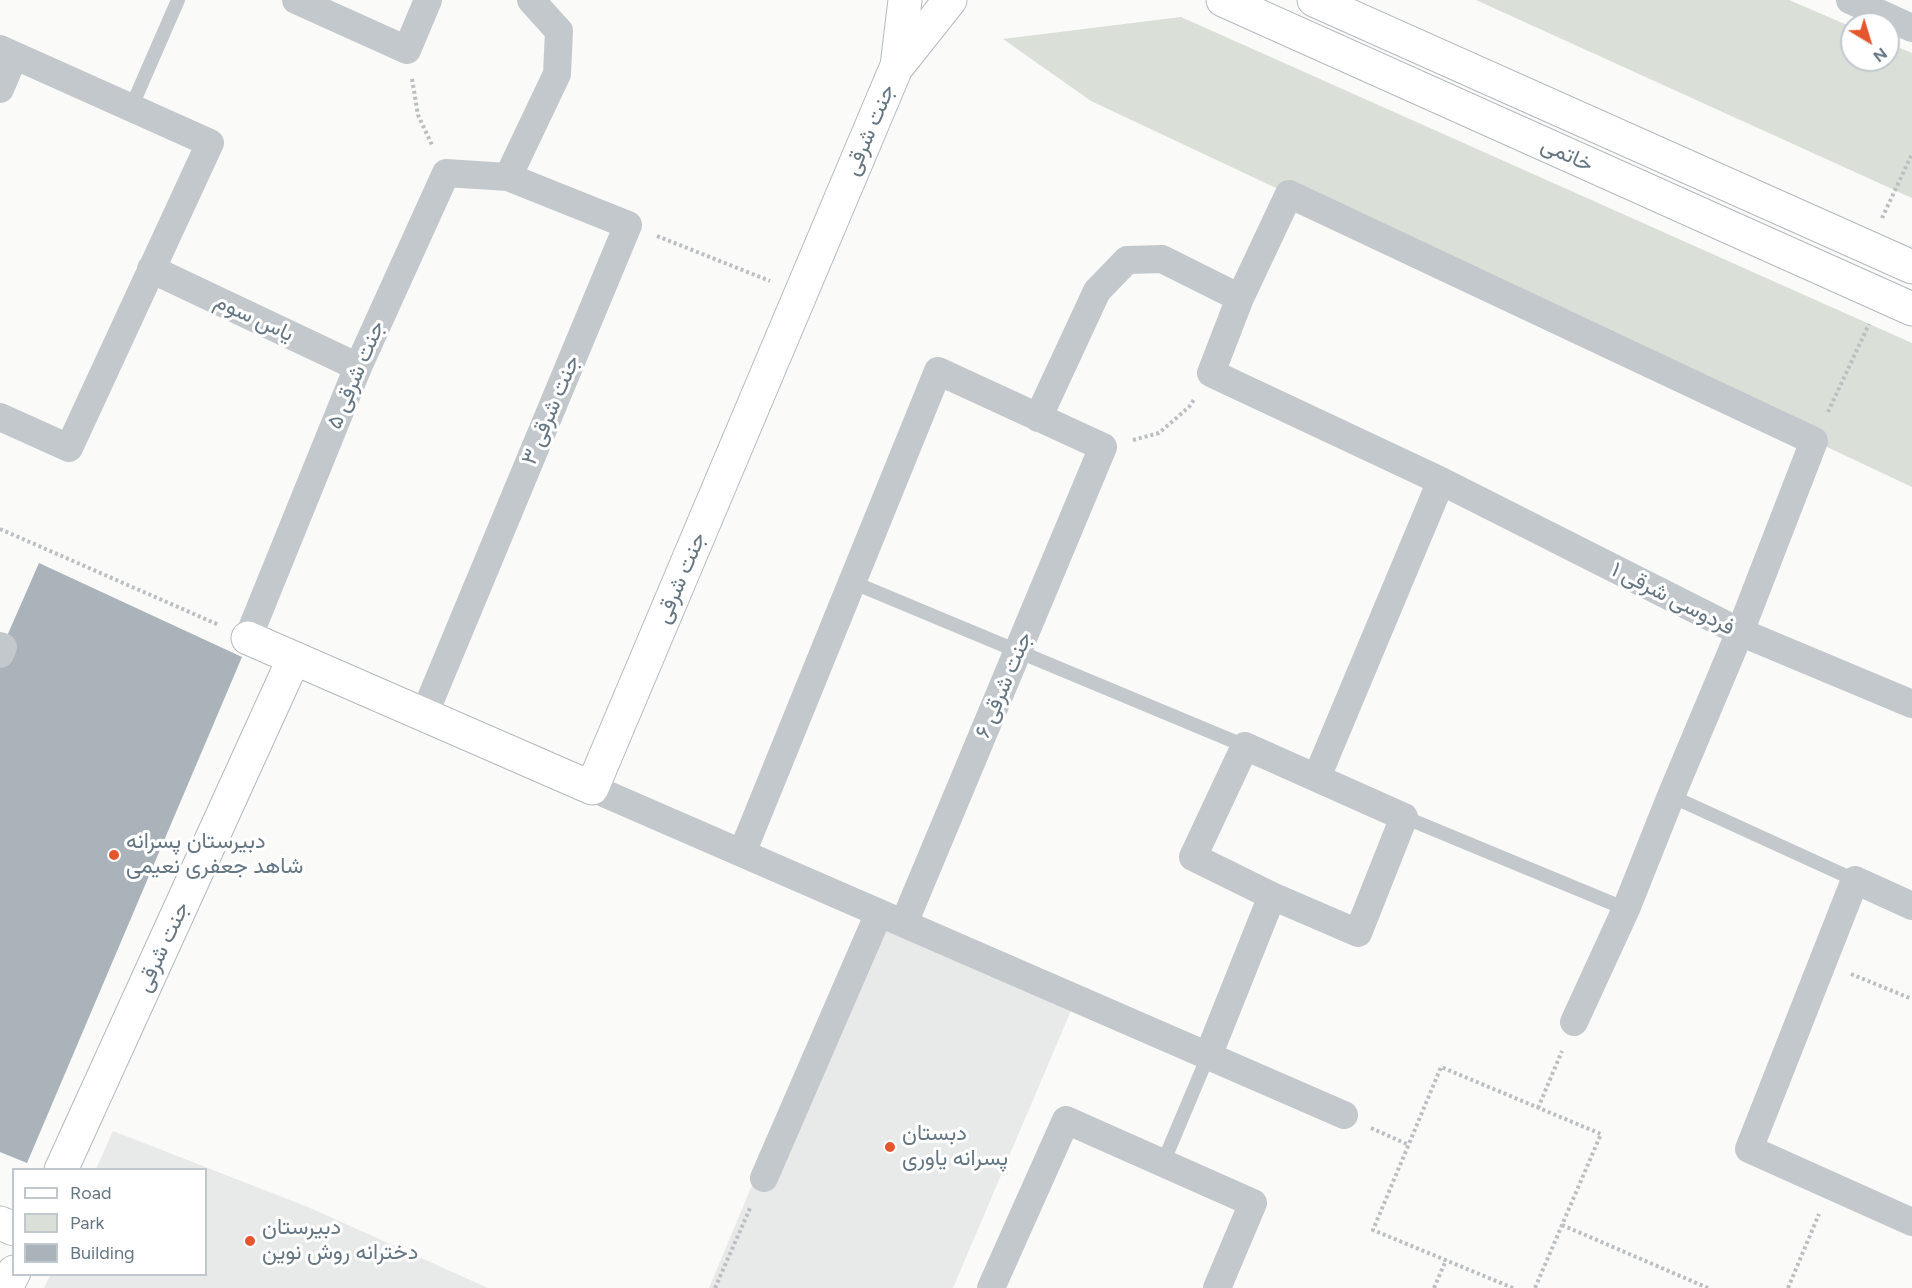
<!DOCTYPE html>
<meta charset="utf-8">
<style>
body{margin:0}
#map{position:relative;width:1912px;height:1288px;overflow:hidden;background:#fafaf8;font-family:Figtree,sans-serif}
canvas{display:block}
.legend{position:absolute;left:12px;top:1168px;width:195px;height:108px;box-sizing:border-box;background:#fff;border:2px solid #c1c8cd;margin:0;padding:8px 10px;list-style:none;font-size:18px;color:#657683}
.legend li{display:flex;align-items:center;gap:12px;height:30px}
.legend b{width:30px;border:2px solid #c1c8cd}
.north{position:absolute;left:1840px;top:12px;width:60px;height:60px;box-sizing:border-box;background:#fff;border:2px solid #c1c8cd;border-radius:50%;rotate:142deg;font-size:16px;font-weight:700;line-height:24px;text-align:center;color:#657683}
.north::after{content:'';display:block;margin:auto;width:21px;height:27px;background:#e4572e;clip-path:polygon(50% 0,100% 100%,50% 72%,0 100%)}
</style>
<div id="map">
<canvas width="1912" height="1288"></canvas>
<ul class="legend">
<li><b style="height:8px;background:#fff"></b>Road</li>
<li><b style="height:16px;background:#dadfd7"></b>Park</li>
<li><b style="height:16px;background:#aab3b9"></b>Building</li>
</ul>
<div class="north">N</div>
</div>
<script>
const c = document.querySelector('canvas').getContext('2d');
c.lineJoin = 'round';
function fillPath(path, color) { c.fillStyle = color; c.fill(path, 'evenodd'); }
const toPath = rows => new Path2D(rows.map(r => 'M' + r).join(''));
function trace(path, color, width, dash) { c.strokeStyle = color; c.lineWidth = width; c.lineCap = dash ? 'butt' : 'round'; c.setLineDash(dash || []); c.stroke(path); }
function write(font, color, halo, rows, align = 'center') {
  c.font = font + ' Figtree,Vazirmatn,sans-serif'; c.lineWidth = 6; c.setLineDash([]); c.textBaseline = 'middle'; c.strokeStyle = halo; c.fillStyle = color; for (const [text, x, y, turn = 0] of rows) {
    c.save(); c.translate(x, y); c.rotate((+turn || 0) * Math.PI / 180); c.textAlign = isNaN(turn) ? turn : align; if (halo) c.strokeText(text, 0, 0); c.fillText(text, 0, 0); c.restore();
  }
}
const built = toPath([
 [884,929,1073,1006,953,1288,709,1288,831,996],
 [113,1131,308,1207,488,1288,44,1288,50,1275,206,1274,206,1170,96,1169]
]);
const green = toPath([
 [1476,0,1789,0,1852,27,1852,60,1888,60,1888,43,1912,53,1912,198],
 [1181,17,1912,343,1912,487,1091,101,1003,39]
]);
const building = toPath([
 [39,563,242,657,27,1163,0,1152,0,652]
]);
const path = toPath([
 [412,79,418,115,432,145],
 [1882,218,1912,154],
 [657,236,770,281],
 [1828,412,1869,324],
 [1133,440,1159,433,1189,407,1195,398],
 [0,529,219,625],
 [1851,974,1912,999],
 [1538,1108,1562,1051],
 [1371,1128,1409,1145],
 [1562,1225,1708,1288],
 [715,1288,751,1206],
 [1434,1288,1446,1260],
 [1513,1288,1373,1230,1441,1067,1601,1134,1535,1288],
 [1788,1288,1819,1214]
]);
const lane = toPath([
 [131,108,178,0],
 [852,582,1245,746],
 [1671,796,1855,880],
 [1404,817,1626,909],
 [1163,1163,1208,1056]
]);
const street = toPath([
 [296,0,407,50,428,0],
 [1850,0,1912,28],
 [0,49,210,143,69,448,0,417],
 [0,89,14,56],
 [508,177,557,74,559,31,531,0],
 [151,269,358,367],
 [1038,418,1097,291,1127,260,1162,259,1240,298],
 [1441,481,1740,632,1912,704],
 [248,638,358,367,446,173,508,177,628,225,424,715],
 [0,646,3,647,0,654],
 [1245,746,1404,817,1358,933,1272,896,1193,857,1245,746],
 [1317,777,1441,481,1211,373,1240,298,1289,194,1814,441,1740,632,1671,796,1626,909,1574,1022],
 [592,788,1344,1115],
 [742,853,938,371,1103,447,904,923],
 [1912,906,1855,880,1749,1149,1912,1222],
 [1208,1056,1272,896],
 [764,1178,879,913],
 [991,1288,1066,1120,1253,1203,1217,1288]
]);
const secondary = toPath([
 [1223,0,1912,309],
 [1314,0,1912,267],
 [897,66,905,0],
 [248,638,592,788,896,68,950,0],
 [61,1170,294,658],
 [0,1223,14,1229],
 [6,1288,14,1272]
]);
const markers = [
 [114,855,6,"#e4572e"],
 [890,1147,6,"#e4572e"],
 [250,1241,6,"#e4572e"]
];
const streetNames = [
 ["جنت شرقی",870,130,-67],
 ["خاتمی",1567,155,24],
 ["یاس سوم",254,318,25],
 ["جنت شرقی ۵",356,375,-67],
 ["جنت شرقی ۳",551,410,-67],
 ["جنت شرقی",681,578,-67],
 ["فردوسی شرقی ۱",1673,599,27],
 ["جنت شرقی ۶",1004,685,-67],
 ["جنت شرقی",163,947,-65]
];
const poiNames = [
 ["دبیرستان پسرانه",126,842],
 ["شاهد جعفری نعیمی",126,867],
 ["دبستان",902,1134],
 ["پسرانه یاوری",902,1159],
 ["دبیرستان",262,1228],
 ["دخترانه روش نوین",262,1253]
];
fillPath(built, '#e8e9e9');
fillPath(green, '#dadfd7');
fillPath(building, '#aab3b9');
trace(secondary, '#b3babf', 35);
trace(path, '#bbbfc2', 4, [3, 3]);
trace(lane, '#c3c8cc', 14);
trace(street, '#c3c8cc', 28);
trace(secondary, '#fff', 33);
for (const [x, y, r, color] of markers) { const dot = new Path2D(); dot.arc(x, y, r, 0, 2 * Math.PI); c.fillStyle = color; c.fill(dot); trace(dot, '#fff', 2); }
write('22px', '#657683', '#fff', streetNames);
write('22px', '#657683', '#fff', poiNames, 'left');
</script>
